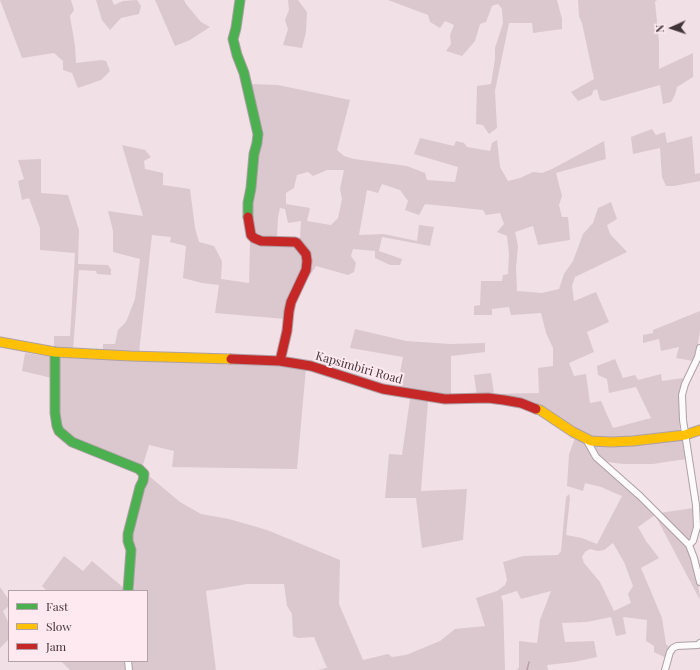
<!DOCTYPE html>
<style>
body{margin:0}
#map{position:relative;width:700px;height:670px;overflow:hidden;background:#f1e0e6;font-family:"Playfair Display",serif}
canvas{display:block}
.legend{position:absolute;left:8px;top:590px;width:140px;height:72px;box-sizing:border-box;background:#fee9f0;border:1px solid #b2a1a7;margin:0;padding:5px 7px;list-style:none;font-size:12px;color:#413439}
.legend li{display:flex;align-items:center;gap:8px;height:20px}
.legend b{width:20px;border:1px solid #b2a1a7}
.north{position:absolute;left:652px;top:8px;width:40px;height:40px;-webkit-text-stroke:3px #fee9f0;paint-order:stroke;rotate:267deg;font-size:11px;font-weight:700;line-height:16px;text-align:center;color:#413439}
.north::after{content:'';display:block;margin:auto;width:14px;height:18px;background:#413439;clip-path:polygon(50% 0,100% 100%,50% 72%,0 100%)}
</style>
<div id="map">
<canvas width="700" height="670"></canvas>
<ul class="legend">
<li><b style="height:5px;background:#4caf50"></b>Fast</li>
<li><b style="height:5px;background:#ffc107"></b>Slow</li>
<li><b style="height:5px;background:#c62828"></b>Jam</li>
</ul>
<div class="north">N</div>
</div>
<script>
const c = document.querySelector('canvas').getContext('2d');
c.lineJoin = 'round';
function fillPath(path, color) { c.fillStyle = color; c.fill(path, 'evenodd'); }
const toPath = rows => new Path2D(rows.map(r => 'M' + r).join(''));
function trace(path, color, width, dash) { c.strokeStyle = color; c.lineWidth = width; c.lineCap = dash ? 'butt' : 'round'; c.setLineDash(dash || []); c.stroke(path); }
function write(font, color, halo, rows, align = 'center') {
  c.font = font + ' "Playfair Display",serif'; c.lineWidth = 4; c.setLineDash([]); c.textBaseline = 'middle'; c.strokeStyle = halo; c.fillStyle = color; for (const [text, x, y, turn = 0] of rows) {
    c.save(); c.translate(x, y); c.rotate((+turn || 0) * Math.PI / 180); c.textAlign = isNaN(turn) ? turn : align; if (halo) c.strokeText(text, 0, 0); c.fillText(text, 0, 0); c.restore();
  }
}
const green = toPath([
 [0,0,71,0,74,10,70,16,75,46,76,63,102,60,106,61,110,71,101,80,78,88,72,73,63,70,63,61,54,53,22,58],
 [96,0,112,0,114,5,123,1,137,0,141,6,139,14,121,18,110,30,102,20],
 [155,0,184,0,186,4,201,22,210,27,190,40,175,46],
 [288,0,298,0,307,12,306,32,302,48,283,45,288,29,285,20,289,10],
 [388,0,557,0,562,19,562,29,533,33,532,23,509,23,495,91,497,128,489,134,483,125,476,124,477,86,491,84,495,59,495,48,503,23,502,9,498,4,492,6,486,22,480,24,475,41,462,56,446,51,451,44,450,35,454,25,445,21,440,28,430,22,428,15],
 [578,0,657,0,655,2,659,42,659,69,693,53,693,77,677,87,675,95,671,102,663,104,660,85,604,101,600,100,597,89,593,91,592,95,578,101,571,92,594,79,582,23,579,16],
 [249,84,278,85,350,100,337,150,344,156,354,159,407,166,425,173,427,180,455,182,458,167,414,154,420,138,454,146,456,141,464,143,467,147,490,151,492,143,497,140,500,167,508,181,520,178,533,172,542,173,552,169,604,141,606,159,556,173,562,196,559,205,562,217,568,217,570,240,538,245,533,226,515,232,518,246,516,268,517,291,542,293,559,289,564,274,573,261,583,234,593,223,598,208,611,202,617,219,607,225,610,234,627,252,575,277,572,286,574,301,596,292,609,322,587,332,594,352,569,363,574,376,586,374,590,403,601,401,613,428,651,418,636,387,609,393,607,379,598,375,597,366,615,359,623,378,635,375,638,380,661,374,662,381,683,378,679,395,680,433,646,437,592,438,574,429,552,413,477,396,474,375,491,373,494,394,539,393,538,368,553,366,553,348,546,333,541,313,511,315,509,307,492,309,492,315,474,315,474,306,480,305,481,281,502,281,503,275,508,274,509,254,507,236,497,232,504,224,500,213,486,215,483,210,425,204,419,215,405,210,408,201,400,190,382,184,378,193,367,190,359,235,384,234,417,241,419,225,434,227,430,246,382,237,379,251,402,259,400,265,390,265,375,258,375,251,353,249,351,256,356,263,354,272,348,275,316,266,304,284,291,315,292,306,308,270,302,243,265,239,253,233,251,208,256,157],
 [327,170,344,170,340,189,342,199,338,218,331,225,307,221,310,208,286,204,286,193,294,188,297,175,308,172,313,176],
 [280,208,285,209,288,223,301,221,300,238,277,237,278,218],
 [652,129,656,135,665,132,667,143,692,136,695,174,700,173,700,181,674,186,666,186,662,177,660,148,633,154,631,137],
 [122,145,145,150,151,157,144,161,145,169,163,173,163,185,190,189,195,228,199,242,214,246,222,261,221,279,249,283,250,242,293,244,298,247,305,263,301,273,293,287,287,300,285,319,215,313,219,285,202,283,183,278,186,246,170,242,171,237,152,235,139,353,103,351,103,344,115,344,118,330,126,322,135,299,140,259,113,252,113,231,108,211,143,216],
 [41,159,41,193,68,195,79,230,78,264,108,265,111,269,111,275,97,274,96,271,79,270,73,350,54,349,54,336,70,336,75,253,40,250,40,228,29,198,22,200,18,181,24,179,18,160],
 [700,311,700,330,697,350,693,361,676,358,679,347,661,351,659,339,643,343,643,335,653,333,653,330],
 [355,329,406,341,450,344,485,343,485,352,451,356,451,396,425,394,397,388,403,357,350,348],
 [25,353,52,357,52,378,22,371],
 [58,355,280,364,306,368,297,469,172,467,174,451,149,445,142,468,75,440,60,427],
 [410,399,428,401,421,491,467,489,463,540,422,548,416,498,385,498,389,454,402,455],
 [575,438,584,443,591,455,655,515,688,548,698,582,700,600,655,515,638,527,646,541,659,558,641,568,662,618,666,644,669,647,666,651,666,658,654,652,654,646,646,641,647,620,623,617,626,634,616,636,611,617,587,622,562,623,565,642,594,641,597,657,574,662,547,665,548,670,517,670,519,667,519,641,537,643,540,620,551,591,521,599,517,591,501,596,503,602,505,670,317,670,327,668,314,637,298,638,293,636,292,614,287,606,284,584,247,584,206,591,216,670,131,670,130,661,147,661,147,591,130,591,130,540,146,479,149,476,180,502,201,514,229,519,267,530,340,560,339,604,363,660,388,654,392,657,406,655,440,641,455,629,485,626,476,598,497,591,505,585,507,580,503,562,523,556,558,555,561,551,566,497,569,494,570,498,566,535,582,538,597,544,622,496,601,487,585,483,583,491,567,486,569,454],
 [613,543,624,562,633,586,628,594,631,603,614,611,600,582,584,563,582,557,585,552,590,549,598,551,604,550],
 [683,439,686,459,653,464,623,464,608,462,598,455,592,445],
 [694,508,695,527,691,539,686,539,659,513],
 [64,556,83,571,92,561,125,589,125,591,47,591,42,586],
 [0,587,9,600,9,606,3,611,9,624,9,639,0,648],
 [61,661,124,661,126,670,70,670]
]);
const stream = toPath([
 [527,670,529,662]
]);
const street = toPath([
 [586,439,596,457,640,496,689,545,694,558,700,582],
 [689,545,693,541,697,527,696,505,683,420,682,395,685,384,698,357,700,348],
 [128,661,129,670],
 [665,670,670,652,673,648,677,646,698,645,700,643]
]);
const fast = toPath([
 [240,0,236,28,233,39,237,55,244,73,258,134,257,143,254,154,251,188,248,203,248,217],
 [55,352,55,413,57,426,59,431,72,442,139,469,144,474,143,481,140,487,128,534,128,541,131,550,128,591]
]);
const slow = toPath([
 [0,342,55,352,130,356,231,359],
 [536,409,540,410,573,432,591,441,611,442,633,441,685,435,700,430]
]);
const jam = toPath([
 [248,217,251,235,254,238,261,241,295,242,297,243,306,254,307,261,306,270,291,302,289,311,287,331,280,361],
 [231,359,280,361,311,366,383,389,445,399,488,398,504,400,521,403,536,409]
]);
const streetNames = [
 ["Kapsimbiri Road",359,368,16]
];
fillPath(green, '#dbc8ce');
trace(stream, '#b99fa8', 1.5);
trace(street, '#ada0a5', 8);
trace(fast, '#ada0a5', 11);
trace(slow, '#ada0a5', 11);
trace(jam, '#ada0a5', 11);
trace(street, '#fdfafb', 6);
trace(fast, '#4caf50', 9);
trace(slow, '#ffc107', 9);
trace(jam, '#c62828', 9);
write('12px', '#413439', '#fee9f0', streetNames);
</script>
